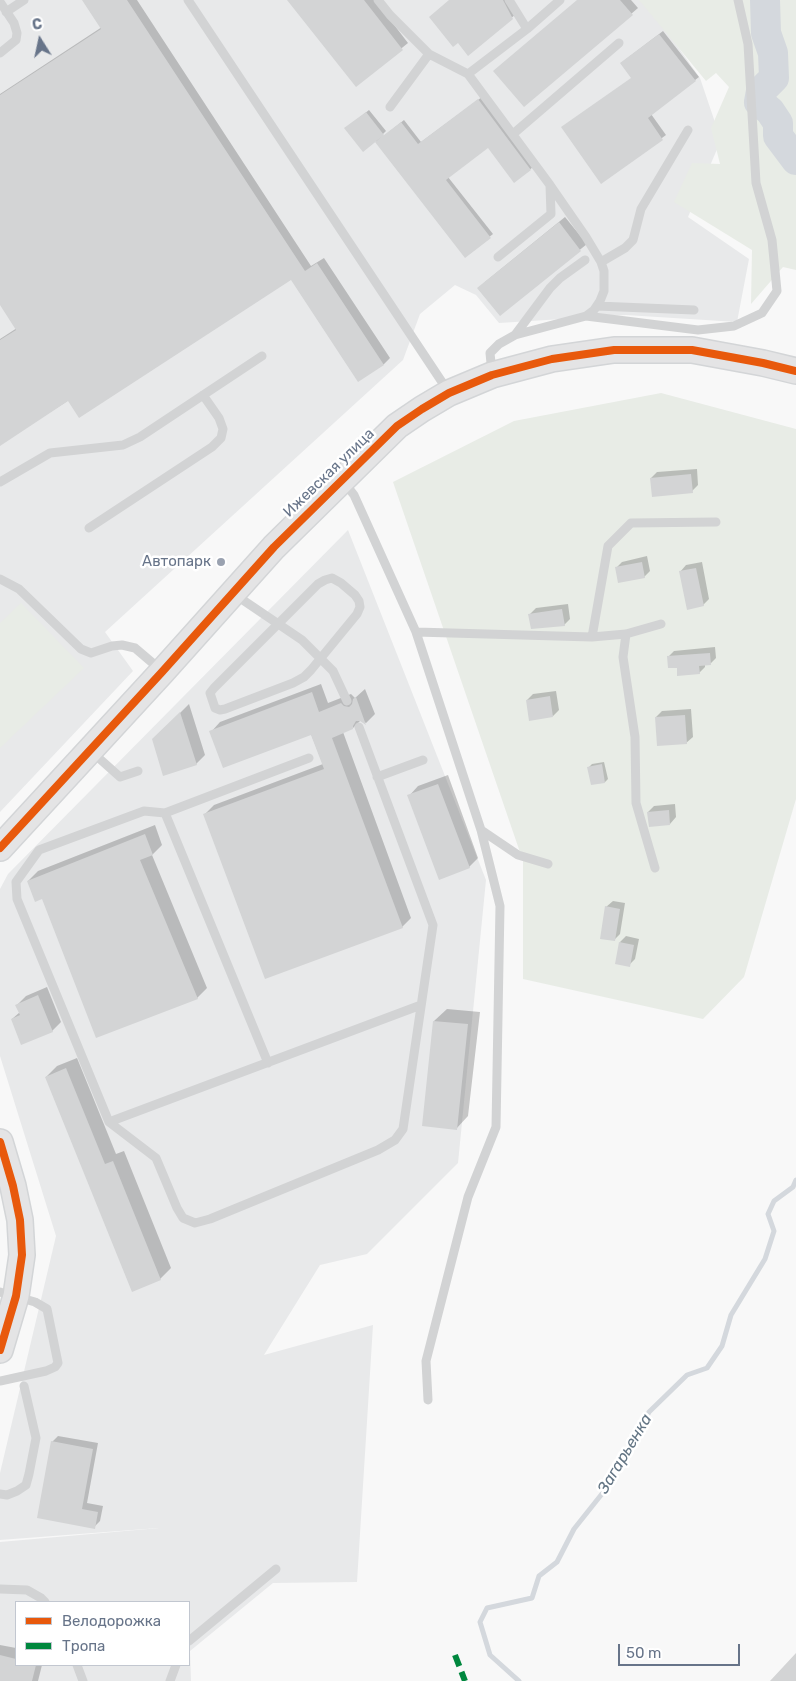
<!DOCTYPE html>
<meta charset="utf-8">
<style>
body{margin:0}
#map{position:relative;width:796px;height:1681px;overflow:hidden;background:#f8f8f8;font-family:Rubik,sans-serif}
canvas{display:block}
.legend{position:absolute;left:15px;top:1601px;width:175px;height:65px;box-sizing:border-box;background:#fff;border:1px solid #c2c7d0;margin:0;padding:6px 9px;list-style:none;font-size:15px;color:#677489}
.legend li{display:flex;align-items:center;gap:10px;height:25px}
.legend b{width:25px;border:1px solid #c2c7d0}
.north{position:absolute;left:15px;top:15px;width:50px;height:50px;-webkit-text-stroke:4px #fff;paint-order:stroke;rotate:350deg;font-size:14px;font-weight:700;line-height:20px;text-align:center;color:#677489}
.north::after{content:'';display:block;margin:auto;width:18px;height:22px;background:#677489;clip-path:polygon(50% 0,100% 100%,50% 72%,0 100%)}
.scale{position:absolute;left:618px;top:1644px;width:122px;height:22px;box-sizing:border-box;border:2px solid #677489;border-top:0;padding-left:6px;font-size:15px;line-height:18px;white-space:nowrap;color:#677489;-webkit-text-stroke:4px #fff;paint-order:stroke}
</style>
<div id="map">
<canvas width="796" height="1681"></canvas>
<ul class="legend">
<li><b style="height:6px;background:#e8590c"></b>Велодорожка</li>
<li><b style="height:6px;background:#00873e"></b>Тропа</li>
</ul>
<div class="north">С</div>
<div class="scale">50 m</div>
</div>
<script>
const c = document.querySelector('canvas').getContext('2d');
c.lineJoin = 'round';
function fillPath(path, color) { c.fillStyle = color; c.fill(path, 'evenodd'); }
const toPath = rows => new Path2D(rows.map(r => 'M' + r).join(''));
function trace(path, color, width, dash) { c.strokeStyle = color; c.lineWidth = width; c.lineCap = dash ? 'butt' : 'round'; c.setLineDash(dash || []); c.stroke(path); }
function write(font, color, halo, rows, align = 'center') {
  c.font = font + ' Rubik,sans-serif'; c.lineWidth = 5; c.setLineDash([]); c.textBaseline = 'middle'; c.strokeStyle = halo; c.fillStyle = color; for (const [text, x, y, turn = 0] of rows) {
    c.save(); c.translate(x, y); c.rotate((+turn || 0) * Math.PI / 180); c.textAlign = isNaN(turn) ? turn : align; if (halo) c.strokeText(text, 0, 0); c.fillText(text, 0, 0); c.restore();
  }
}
const built = toPath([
 [0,0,656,0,661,23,700,78,721,140,688,217,749,259,737,322,626,315,499,323,476,295,455,285,420,314,403,360,105,632,133,671,0,812],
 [348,530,486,880,458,1163,367,1254,320,1265,264,1355,373,1325,357,1582,273,1583,190,1651,191,1681,0,1681,0,1542,159,1528,0,1540,0,1473,56,1236,0,1056,0,889,8,874],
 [16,1602,189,1602,189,1665,16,1665]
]);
const green = toPath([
 [639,0,796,0,796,270,783,267,751,304,752,250,674,202,692,163,720,164,711,128,729,87,716,73,706,81],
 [661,393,796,429,796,799,744,977,703,1019,523,979,523,861,393,482,514,421],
 [21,603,84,668,0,748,0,623]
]);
const shadow = toPath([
 [84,0,137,0,311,266,324,258,390,358,384,364,359,380,291,278,69,400,0,444,0,339,17,328,0,303,0,94,102,27],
 [289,0,375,0,408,43,356,85],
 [450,0,507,0,516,14,468,54],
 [578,0,631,0,638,8,524,106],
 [663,31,699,77,651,114,666,135,602,182,632,78,625,60],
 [482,97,533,167,515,181,488,146,448,177,493,234,465,256,377,142,349,126,369,110,386,131,382,135,383,137,404,120,421,142],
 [565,217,587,244,500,314,485,282],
 [697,469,698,485,692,491,651,478,657,472],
 [647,556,650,571,644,577,616,568,622,562],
 [702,562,709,599,703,605,680,572,686,565],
 [568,604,570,619,564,625,530,614,536,608],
 [715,647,716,658,710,664,705,664,705,667,699,673,678,666,668,657,674,651],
 [321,684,328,703,351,694,355,698,365,689,375,714,366,723,361,720,353,728,343,732,411,918,402,927,205,814,214,805,323,764,311,734,211,732,220,722],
 [556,691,559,710,553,716,527,700,533,694],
 [189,704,205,755,196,764,154,739],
 [691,709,693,737,686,743,656,717,662,711],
 [604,762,608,779,605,782,592,784,589,767,592,764],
 [448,775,478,858,469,867,409,796,418,786],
 [675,804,676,817,670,824,648,812,654,806],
 [155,825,162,845,152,855,207,988,197,998,28,881,38,871],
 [613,901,625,903,620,934,614,940,606,907],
 [626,936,639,939,635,959,629,965,620,942],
 [47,987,61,1022,52,1031,12,1019,20,1012,17,1005,26,996],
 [447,1009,480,1012,468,1116,456,1129,434,1021],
 [77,1058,116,1154,124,1151,171,1268,160,1279,46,1077,57,1066],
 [58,1436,98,1443,87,1503,103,1506,100,1521,94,1527,38,1517,52,1442],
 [0,1645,16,1648,16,1665,42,1665,38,1681,0,1681]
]);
const stream = toPath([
 [519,1681,490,1655,480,1622,487,1608,532,1598,539,1576,557,1562,574,1529,609,1485,619,1461,637,1437,649,1412,687,1375,707,1368,722,1346,731,1315,765,1259,774,1231,768,1214,774,1201,793,1187,796,1180]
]);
const river = toPath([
 [765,0,766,33,773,53,774,78,761,91,759,102,770,111,778,123,778,136,796,160]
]);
const building = toPath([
 [82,0,127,0,305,271,317,263,384,365,358,382,291,280,79,418,68,401,0,446,0,340,16,330,0,305,0,95,101,29],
 [287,0,364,0,403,50,356,87],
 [449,0,503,0,513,19,468,56,458,43,453,47,429,17],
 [577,0,620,0,633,15,524,107,493,71],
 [659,34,696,81,648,118,663,140,601,184,561,127,631,78,620,63],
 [478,99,531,170,514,183,488,148,446,180,491,238,465,258,375,142,401,122,418,144],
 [366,112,384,135,363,152,344,128],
 [559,222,581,251,500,316,477,288],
 [691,474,693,493,652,497,650,478],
 [642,562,645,578,618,583,615,567],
 [696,568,704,606,687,610,679,571],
 [562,609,565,626,531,629,528,614],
 [710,653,711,665,699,666,700,674,677,676,677,668,668,668,667,656],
 [312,692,319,712,341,703,344,706,349,707,352,704,353,699,356,697,366,725,360,721,356,721,353,726,353,729,332,738,403,928,265,979,203,814,324,769,311,735,223,768,209,731],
 [550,696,553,717,529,721,526,700],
 [180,712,197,765,163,776,152,739],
 [685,715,687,744,657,746,655,717],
 [602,764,605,783,591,785,587,767],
 [438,784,470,868,439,880,407,795],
 [669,810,670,825,649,827,647,812],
 [145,834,153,855,140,860,198,999,96,1038,42,899,35,902,27,881],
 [605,906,620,909,615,941,600,939],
 [619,942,634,945,630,967,615,964],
 [38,995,53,1032,21,1045,11,1019,20,1015,15,1005],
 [433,1021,468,1024,457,1130,422,1126],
 [66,1068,105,1164,113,1161,161,1280,132,1292,45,1077],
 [51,1441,93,1449,82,1509,98,1512,95,1529,37,1518],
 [796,1653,796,1681,770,1681],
 [0,1655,16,1659,16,1665,36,1665,32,1681,0,1681]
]);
const lane = toPath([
 [188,0,448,391],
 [378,0,390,15,429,54,468,74,550,185,586,237,601,262,604,271,604,291,600,301,594,310,586,316,515,335,499,344,490,353,492,373],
 [509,0,527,29],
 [0,2,14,23,17,33,16,40,0,53],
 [6,12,24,0],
 [468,74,527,29,560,0],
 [390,107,429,54],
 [513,134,619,43],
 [498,257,551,214,550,185],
 [601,262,625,248,633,240,641,209,688,130],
 [597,306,694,310],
 [586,316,698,330,734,326,762,313,777,291,772,240,756,183,748,44,738,0],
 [515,335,550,288,560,278,585,260],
 [343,481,354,495,416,632,481,830,500,906,496,1127,468,1197,426,1361,428,1400],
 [0,482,50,453,123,445,140,437,262,356],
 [89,528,212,447,221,438,223,429,219,418,203,395],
 [332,578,341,583,355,595,359,601,360,607,357,614,311,670,304,677,293,683,225,709,220,710,215,708,210,693,214,688,318,584,325,580,332,578],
 [0,579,19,589,81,649,91,653,112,646,122,645,135,648,162,671],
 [234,594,302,640,333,671,347,701],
 [416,632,592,637,626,634,661,624],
 [626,634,623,657,635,737,636,803,655,868],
 [592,637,608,546,631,523,716,522],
 [92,752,120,777,138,771],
 [377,777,423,760],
 [165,813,309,758],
 [481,830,518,855,548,864],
 [268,1063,165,813,144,811,39,850,16,882,17,899,109,1122,156,1158,177,1208,183,1218,195,1223,210,1219,378,1150,395,1140,403,1129,433,925,359,727],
 [109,1122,421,1005],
 [0,1292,35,1302,47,1309,58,1363,55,1367,46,1371,0,1381],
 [0,1494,7,1495,17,1491,26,1485,29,1474,36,1438,24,1386],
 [0,1589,27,1590,41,1598,45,1602],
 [189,1641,276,1569],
 [77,1665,83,1681],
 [170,1681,176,1665]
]);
const secondary = toPath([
 [0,848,162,672,274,547,397,426,422,409,449,393,492,375,552,359,614,350,692,350,763,363,796,371],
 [0,1142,13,1186,20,1220,22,1255,16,1296,0,1350]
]);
const quiet = toPath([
 [455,1655,465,1681]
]);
const cycleway = toPath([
 [0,848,162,672,274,547,397,426,422,409,449,393,492,375,552,359,614,350,692,350,763,363,796,371],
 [0,1142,13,1186,20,1220,22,1255,16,1296,0,1350]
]);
const markers = [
 [221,562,5,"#9aa2b0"]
];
const streetNames = [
 ["Ижевская улица",329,473,-44]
];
const poiNames = [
 ["Автопарк",211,562]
];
const waterNames = [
 ["Загарьенка",625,1454,-59]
];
fillPath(built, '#e8e9ea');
fillPath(green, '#e8ece6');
fillPath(shadow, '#0003');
trace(stream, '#d4d8dd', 5);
trace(river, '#d4d8dd', 30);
fillPath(building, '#d3d4d5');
trace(secondary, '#d3d5d7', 28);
trace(lane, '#d2d3d4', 9);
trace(secondary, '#e4e4e5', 25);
trace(quiet, '#00873e', 6, [12, 6]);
trace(cycleway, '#e8590c', 8);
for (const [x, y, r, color] of markers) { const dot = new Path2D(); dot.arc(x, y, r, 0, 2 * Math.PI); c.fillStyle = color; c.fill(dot); trace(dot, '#fff', 2); }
write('15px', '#677489', '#fff', streetNames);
write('15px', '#677489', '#fff', poiNames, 'right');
write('italic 16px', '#637584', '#fff', waterNames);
</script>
